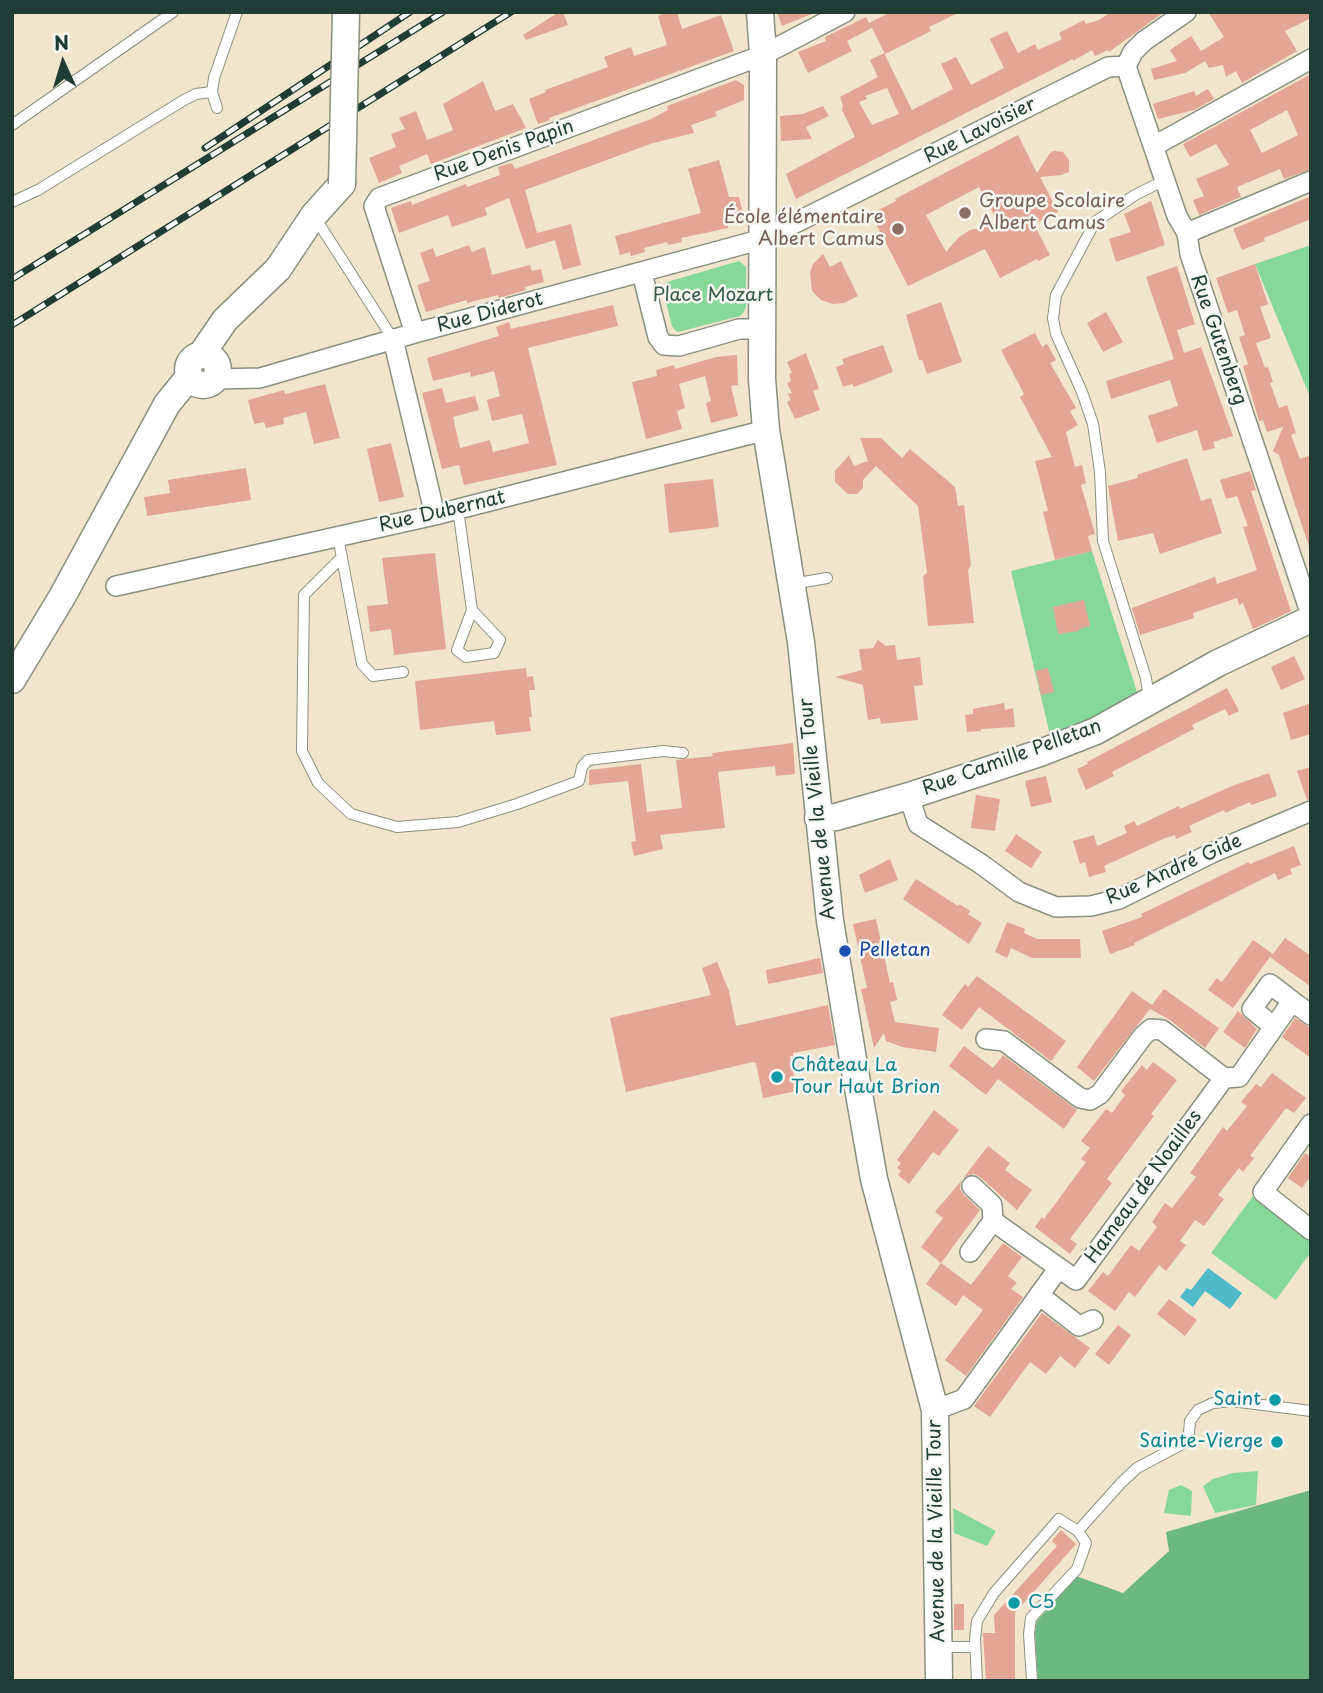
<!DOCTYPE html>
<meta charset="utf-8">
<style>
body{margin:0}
#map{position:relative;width:1323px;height:1693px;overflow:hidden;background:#f2e5cd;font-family:"Playpen Sans",sans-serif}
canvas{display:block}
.frame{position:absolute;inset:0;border:14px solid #1f3d34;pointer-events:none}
.north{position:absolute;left:28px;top:28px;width:70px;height:70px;-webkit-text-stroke:5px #f6f6f2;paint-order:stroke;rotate:356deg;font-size:19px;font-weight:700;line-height:28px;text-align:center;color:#1f3d34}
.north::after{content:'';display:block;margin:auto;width:24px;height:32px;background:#1f3d34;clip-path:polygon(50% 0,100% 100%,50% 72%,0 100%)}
</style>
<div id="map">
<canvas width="1323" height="1693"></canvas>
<div class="frame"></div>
<div class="north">N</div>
</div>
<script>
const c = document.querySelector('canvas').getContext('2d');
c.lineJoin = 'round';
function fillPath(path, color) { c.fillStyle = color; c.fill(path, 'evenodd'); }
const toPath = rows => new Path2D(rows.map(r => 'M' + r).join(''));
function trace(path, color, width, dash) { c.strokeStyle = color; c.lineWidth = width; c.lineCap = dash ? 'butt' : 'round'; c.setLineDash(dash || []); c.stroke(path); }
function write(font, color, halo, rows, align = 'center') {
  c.font = font + ' "Playpen Sans",sans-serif'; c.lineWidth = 5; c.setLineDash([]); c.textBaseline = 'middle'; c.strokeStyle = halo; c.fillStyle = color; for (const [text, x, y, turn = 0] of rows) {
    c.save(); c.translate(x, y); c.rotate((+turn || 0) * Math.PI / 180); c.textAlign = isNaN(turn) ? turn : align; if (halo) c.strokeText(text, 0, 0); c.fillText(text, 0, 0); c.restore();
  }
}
const green = toPath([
 [1311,245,1311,399,1255,264],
 [739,261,746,267,746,306,744,312,740,316,678,332,675,330,672,326,663,291,664,286,667,282],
 [1092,551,1138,695,1051,739,1011,571],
 [1253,1196,1311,1238,1311,1252,1276,1300,1211,1253],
 [1258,1471,1256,1505,1215,1513,1203,1486,1213,1479,1233,1473],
 [1181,1485,1192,1491,1191,1516,1164,1513,1169,1490],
 [953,1508,996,1531,987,1546,954,1533]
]);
const forest = toPath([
 [1311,1490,1311,1681,1038,1681,1035,1632,1037,1621,1076,1576,1123,1593,1169,1551,1166,1532]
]);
const water = toPath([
 [1208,1268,1242,1293,1230,1309,1205,1291,1193,1307,1180,1297,1187,1288,1191,1290]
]);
const building = toPath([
 [559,12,563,12,568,25,526,40,523,35],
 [666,12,677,12,682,29,721,15,734,51,549,118,550,120,538,124,529,99,546,92,545,90,608,67,604,57,631,47,634,56,667,45,658,16],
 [777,12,814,12,814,13,782,26],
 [891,12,960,12,929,27,931,31,885,54,870,24,872,28,847,41,852,51,808,73,798,52,826,41,825,37,866,17,869,23],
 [1111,12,1164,12,1109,52,1108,50,1095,56,1092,50,1073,61,1073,59,796,199,786,174,855,137,842,110,843,105,840,97,878,77,870,60,884,53,912,110,953,89,941,64,956,57,971,85,1004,68,990,39,998,35,1007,31,1018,53,1035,44,1038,50,1062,39,1059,33,1084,20,1086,24,1099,20],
 [887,88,899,114,872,125,859,102,867,99,865,96],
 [1208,12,1311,12,1311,18,1285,31,1297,51,1242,83,1236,71,1226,77,1223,65,1209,68,1205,61,1185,73,1154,80,1151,69,1177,61,1170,50,1191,36,1201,51,1224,37],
 [1311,74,1311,169,1284,179,1280,169,1237,187,1241,197,1199,215,1193,200,1204,196,1196,179,1229,165,1216,144,1190,157,1183,144],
 [1287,110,1298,135,1262,153,1250,130],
 [736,80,744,85,744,100,715,112,717,116,691,125,694,133,653,143,525,190,537,233,571,224,581,265,563,270,555,240,526,249,509,198,485,208,487,215,452,227,448,215,399,233,391,208,411,201,412,205,466,184,467,187,500,175,498,167,512,163,515,169,651,119,668,110,667,106],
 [483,81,495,111,513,104,526,128,431,164,427,154,399,166,402,173,379,183,369,158,396,147,391,134,405,129,399,118,416,111,427,140,449,132,453,130,443,104],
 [1208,89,1214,99,1194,110,1158,119,1153,104,1194,91,1196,96],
 [823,106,829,116,806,127,812,139,781,141,780,116,803,114],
 [1018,135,1037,173,1050,153,1054,151,1063,152,1069,160,1069,172,1061,175,1040,177,1058,212,1034,224,1050,255,1038,261,1037,259,1000,278,985,249,908,286,871,214,896,201,895,199],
 [979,187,999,224,970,230,959,237,946,252,926,215],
 [719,160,729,197,739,197,744,217,728,225,728,228,681,238,682,242,668,245,667,242,644,248,645,252,631,256,630,252,620,255,615,236,701,213,688,169],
 [1311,196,1311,219,1264,238,1265,241,1242,250,1233,229],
 [1151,201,1165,245,1116,262,1109,239,1131,232,1124,214],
 [469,245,472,252,485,247,492,275,530,265,532,271,541,269,544,282,525,287,526,290,499,298,498,295,467,303,467,300,426,312,417,285,430,281,420,253,433,248,436,257],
 [823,254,830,267,841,261,858,296,844,303,833,304,821,300,812,291,810,272,813,264],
 [1255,264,1268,304,1260,307,1271,338,1256,343,1265,368,1268,367,1273,382,1270,383,1279,408,1287,405,1296,433,1291,435,1300,459,1311,455,1311,546,1309,546,1296,508,1279,455,1273,451,1283,427,1267,432,1263,420,1259,421,1243,366,1248,364,1239,337,1245,335,1237,310,1228,313,1216,278],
 [1177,266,1195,324,1177,330,1184,353,1201,347,1233,436,1213,442,1215,448,1203,451,1197,430,1157,443,1148,416,1178,406,1170,380,1111,399,1106,381,1174,359,1146,277],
 [941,302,962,362,927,374,922,360,919,360,906,315],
 [613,305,618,326,528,348,557,465,464,485,459,465,442,469,422,393,442,388,446,403,475,396,479,410,453,417,460,448,490,440,493,452,529,443,522,414,492,421,487,400,500,396,494,371,471,377,470,372,433,381,427,358,499,336,496,327,509,322,511,329],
 [1106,312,1123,342,1103,352,1087,323],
 [1035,333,1042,347,1047,344,1056,360,1050,363,1076,408,1070,411,1078,425,1066,432,1075,467,1082,465,1086,483,1081,485,1095,534,1088,536,1092,551,1055,560,1043,512,1048,511,1035,461,1052,457,1020,397,1024,394,1001,350],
 [883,345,893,372,854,387,852,384,843,387,836,367,844,364,842,359],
 [806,353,819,389,813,391,820,410,795,419,787,402,791,400,788,394,792,393,787,383,791,381,789,374,792,373,787,362],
 [737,355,738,385,731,386,738,416,711,423,706,403,711,401,705,376,679,384,685,408,677,411,682,429,646,439,632,382,657,376,656,370,674,365,675,369,716,357],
 [325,384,340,438,314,444,306,412,283,418,284,424,266,428,264,422,254,424,248,400,284,390,285,394],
 [860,438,881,438,902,458,910,449,955,487,958,506,964,505,970,557,971,565,968,570,974,623,928,626,923,576,927,573,918,506,876,466,863,480,863,488,857,494,848,494,835,482,835,471,849,455,854,466,868,461],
 [391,443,404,497,379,502,367,449],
 [1187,458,1201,501,1211,498,1222,533,1160,554,1153,533,1118,541,1108,486,1138,478,1137,475],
 [246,468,251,500,147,516,144,497,170,493,168,480],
 [1250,471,1256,490,1251,491,1291,611,1253,629,1243,603,1239,605,1237,598,1193,613,1194,618,1140,635,1132,608,1215,577,1217,584,1257,570,1243,527,1248,526,1237,496,1226,499,1220,480],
 [713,479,719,527,669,533,664,484],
 [435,553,446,649,394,655,391,629,370,632,367,606,388,604,382,558],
 [1084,600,1090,626,1079,629,1079,631,1058,634,1053,607],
 [878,640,886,646,895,645,897,660,920,657,923,685,914,686,918,720,881,724,880,718,868,720,863,685,835,677,862,670,859,649,873,648],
 [1294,656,1305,679,1281,690,1271,667],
 [526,668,527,677,533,676,535,690,529,690,532,717,529,717,531,731,496,735,494,721,420,730,415,681],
 [1048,668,1054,692,1041,695,1036,671],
 [1227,688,1239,711,1229,716,1225,709,1192,725,1194,729,1112,772,1114,776,1086,790,1077,769,1088,764,1087,762],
 [1004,703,1005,710,1013,708,1015,727,981,729,981,731,967,732,965,715,973,714,973,709],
 [1311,703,1311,734,1291,740,1283,713],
 [793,743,795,774,776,776,775,766,718,772,725,828,660,835,663,849,634,856,631,842,636,841,628,781,589,785,589,770,641,764,647,812,682,808,676,760,713,756,712,753],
 [1311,767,1311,799,1307,800,1297,771],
 [1269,773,1277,796,1251,805,1250,802,1225,813,1224,810,1189,826,1192,832,1176,839,1175,835,1165,838,1104,866,1106,872,1089,877,1085,862,1080,864,1073,841,1094,835,1097,846,1127,833,1124,826,1134,821,1137,826,1179,806,1180,809,1232,786],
 [1046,776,1052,802,1031,807,1025,781],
 [976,795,1000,799,995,831,971,828],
 [1016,834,1042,852,1031,868,1005,851],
 [1294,846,1301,865,1290,869,1292,874,1278,880,1275,873,1134,943,1135,945,1110,954,1102,931,1142,917,1141,914,1249,862,1250,864],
 [890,859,898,880,865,893,859,875],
 [916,879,958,906,959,904,970,911,968,914,982,923,969,944,903,899],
 [876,919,890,983,893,982,897,1000,890,1002,895,1022,939,1028,936,1052,902,1047,886,1041,884,1033,874,1048,861,989,867,988,853,924],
 [1007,922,1025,929,1024,933,1037,939,1080,939,1081,958,1032,958,1011,948,1007,958,995,952],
 [1285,938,1311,956,1311,987,1270,957,1233,1008,1208,990,1217,978,1222,982,1253,940,1273,954],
 [820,958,823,973,768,984,766,970],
 [717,962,729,991,736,1026,828,1005,835,1045,793,1053,793,1056,790,1056,797,1091,763,1098,756,1063,753,1062,626,1092,610,1018,711,995,702,968],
 [977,976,1066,1041,1051,1061,979,1007,962,1030,942,1015,965,984,968,987],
 [1164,989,1219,1028,1205,1048,1170,1020,1150,1009,1094,1081,1077,1067,1132,991,1152,1005],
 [1238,1011,1257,1029,1245,1048,1223,1032],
 [1295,1018,1311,1028,1311,1058,1282,1037],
 [964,1046,993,1068,1003,1055,1077,1110,1064,1129,998,1079,986,1095,949,1066],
 [1153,1062,1177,1080,1151,1114,1154,1116,1107,1179,1112,1183,1070,1239,1077,1244,1070,1254,1035,1227,1042,1217,1044,1219,1086,1162,1081,1159,1090,1148,1081,1141,1106,1109,1112,1113,1125,1095,1121,1091,1142,1065,1147,1070],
 [1272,1073,1306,1098,1294,1113,1286,1108,1250,1156,1254,1158,1243,1172,1239,1168,1218,1195,1224,1199,1204,1226,1195,1220,1180,1241,1186,1245,1166,1271,1159,1265,1135,1297,1129,1292,1115,1311,1088,1291,1103,1272,1108,1276,1131,1245,1139,1251,1157,1227,1152,1222,1165,1203,1172,1208,1196,1177,1190,1173,1223,1127,1227,1131,1247,1106,1241,1102,1256,1084,1261,1087],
 [934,1110,959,1130,939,1156,933,1152,909,1184,898,1175,901,1171,897,1168,901,1163,897,1160],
 [988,1146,1010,1163,1005,1170,1032,1190,1017,1210,980,1177,974,1174,964,1177],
 [1305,1153,1311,1157,1311,1176,1302,1188,1288,1178],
 [961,1181,960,1189,963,1194,980,1210,941,1263,921,1247,943,1218,935,1212],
 [1003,1243,1022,1257,1008,1276,1017,1283,1011,1289,1023,1297,966,1376,945,1360,983,1310,963,1295,956,1306,926,1284,941,1263,971,1285],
 [1169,1299,1197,1320,1185,1336,1157,1314],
 [1042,1313,1090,1348,1075,1368,1060,1356,1046,1374,1030,1362,990,1417,974,1406],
 [1118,1325,1131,1335,1109,1365,1095,1354],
 [1061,1530,1076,1544,1015,1613,1015,1681,986,1681,983,1633,995,1633,994,1615,1057,1546,1052,1541],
 [954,1604,964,1604,964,1630,954,1630]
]);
const lane = toPath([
 [217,108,212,92,214,78,237,12],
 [12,125,173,12],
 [12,202,38,190,184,100,196,94,212,92],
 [316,219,393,339],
 [458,509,472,610,457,650,466,657,494,653,500,640,472,610],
 [338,537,362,664,373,676,403,672],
 [342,557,304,595,302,751,318,783,351,814,397,827,458,822,517,804,579,781,582,767,588,760,663,751,683,753],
 [792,584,827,578],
 [1149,699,1146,678,1103,541,1100,472,1093,424,1082,392,1056,334,1053,318,1056,295,1095,222,1135,195,1165,180],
 [1078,1531,1121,1483,1137,1468,1184,1443,1189,1433,1190,1421,1198,1410,1213,1403,1231,1401,1311,1411],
 [940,1647,975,1647],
 [977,1681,975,1639,977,1621,994,1593,1059,1519,1078,1531,1086,1543,1077,1569,1031,1618,1029,1634,1032,1681]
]);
const street = toPath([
 [1126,66,1177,216,1187,233,1190,254,1311,615],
 [1126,66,1133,52,1144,41,1186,12],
 [1154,146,1311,59],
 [1187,233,1311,181],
 [642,273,658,337,664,345,679,346,739,329,762,329],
 [415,333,374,206,379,198,763,55,845,12],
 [393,339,435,515],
 [216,379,260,378,415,333,763,239,1108,67,1126,66],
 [116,586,435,515,766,430],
 [909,796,918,824,981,864,1019,892,1056,907,1091,906,1119,899,1214,852,1311,811],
 [1274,1027,1252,1009,1270,984,1296,1004],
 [986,1039,1004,1041,1080,1098,1090,1100,1100,1094,1143,1036,1151,1029,1162,1030,1224,1078],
 [1311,1124,1263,1192,1311,1230],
 [972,1186,992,1205,993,1221],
 [970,1252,993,1221,1076,1280,1224,1078,1239,1077,1288,1007,1296,1004,1311,1015],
 [1039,1295,1079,1326,1093,1320],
 [935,1410,964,1399,1058,1269]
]);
const secondary = toPath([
 [760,12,763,55,762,379,766,430,801,642,830,921,855,1071,874,1179,935,1410,939,1681],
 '188 370a15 15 0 1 1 30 0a15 15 0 1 1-30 0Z',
 [201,355,225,320,278,269,314,215,342,184],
 [12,680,62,597,167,404,189,377],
 [818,818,836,817,909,796,1040,753,1096,731,1218,663,1311,619]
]);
const rail = toPath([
 [205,148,410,12],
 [12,279,443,12],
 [12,325,511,12]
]);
const secondaryBridge = toPath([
 [342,184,346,12]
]);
const markers = [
 [965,213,7,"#8d6e63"],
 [898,229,7,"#8d6e63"],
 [845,951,7,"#1a4fb4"],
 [777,1077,7,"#0f9aa8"],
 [1275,1400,7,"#0f9aa8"],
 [1277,1442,7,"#0f9aa8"],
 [1014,1603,7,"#0f9aa8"]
];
const streetNames = [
 ["Rue Lavoisier",980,131,-27],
 ["Rue Denis Papin",504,151,-20],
 ["Rue Diderot",490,313,-15],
 ["Rue Gutenberg",1218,340,71],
 ["Rue Dubernat",442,512,-13],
 ["Rue Camille Pelletan",1012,758,-20],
 ["Avenue de la Vieille Tour",818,809,-96],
 ["Rue André Gide",1174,870,-24],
 ["Hameau de Noailles",1144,1187,-54],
 ["Avenue de la Vieille Tour",937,1531,-91]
];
const educationNames = [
 ["Groupe Scolaire",979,202],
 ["Albert Camus",979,224],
 ["École élémentaire",884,218,"right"],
 ["Albert Camus",884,240,"right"]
];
const parkNames = [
 ["Place Mozart",713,296]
];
const transitNames = [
 ["Pelletan",859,951]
];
const cultureNames = [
 ["Château La",791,1066],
 ["Tour Haut Brion",791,1088],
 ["Saint",1261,1400,"right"],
 ["Sainte-Vierge",1263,1442,"right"],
 ["C5",1028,1603]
];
fillPath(green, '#86d898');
fillPath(forest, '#6cb880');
fillPath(water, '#4db9c9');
fillPath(building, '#e3a594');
trace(lane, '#889180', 12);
trace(street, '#889180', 22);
trace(secondary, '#889180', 29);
trace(lane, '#fff', 10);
trace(street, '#fff', 19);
trace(secondary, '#fff', 26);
trace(rail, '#1f3d34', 7);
trace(rail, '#f6f6f2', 4.5, [13]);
trace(secondaryBridge, '#889180', 29, []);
trace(secondaryBridge, '#fff', 26);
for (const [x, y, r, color] of markers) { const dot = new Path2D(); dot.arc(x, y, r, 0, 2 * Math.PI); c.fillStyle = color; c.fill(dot); trace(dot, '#f6f6f2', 2.5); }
write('19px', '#1f3d34', '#f6f6f2', streetNames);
write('19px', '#785e54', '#f6f6f2', educationNames, 'left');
write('19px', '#345c48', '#f6f6f2', parkNames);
write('19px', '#164399', '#f6f6f2', transitNames, 'left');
write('19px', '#0d838f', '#f6f6f2', cultureNames, 'left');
</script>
